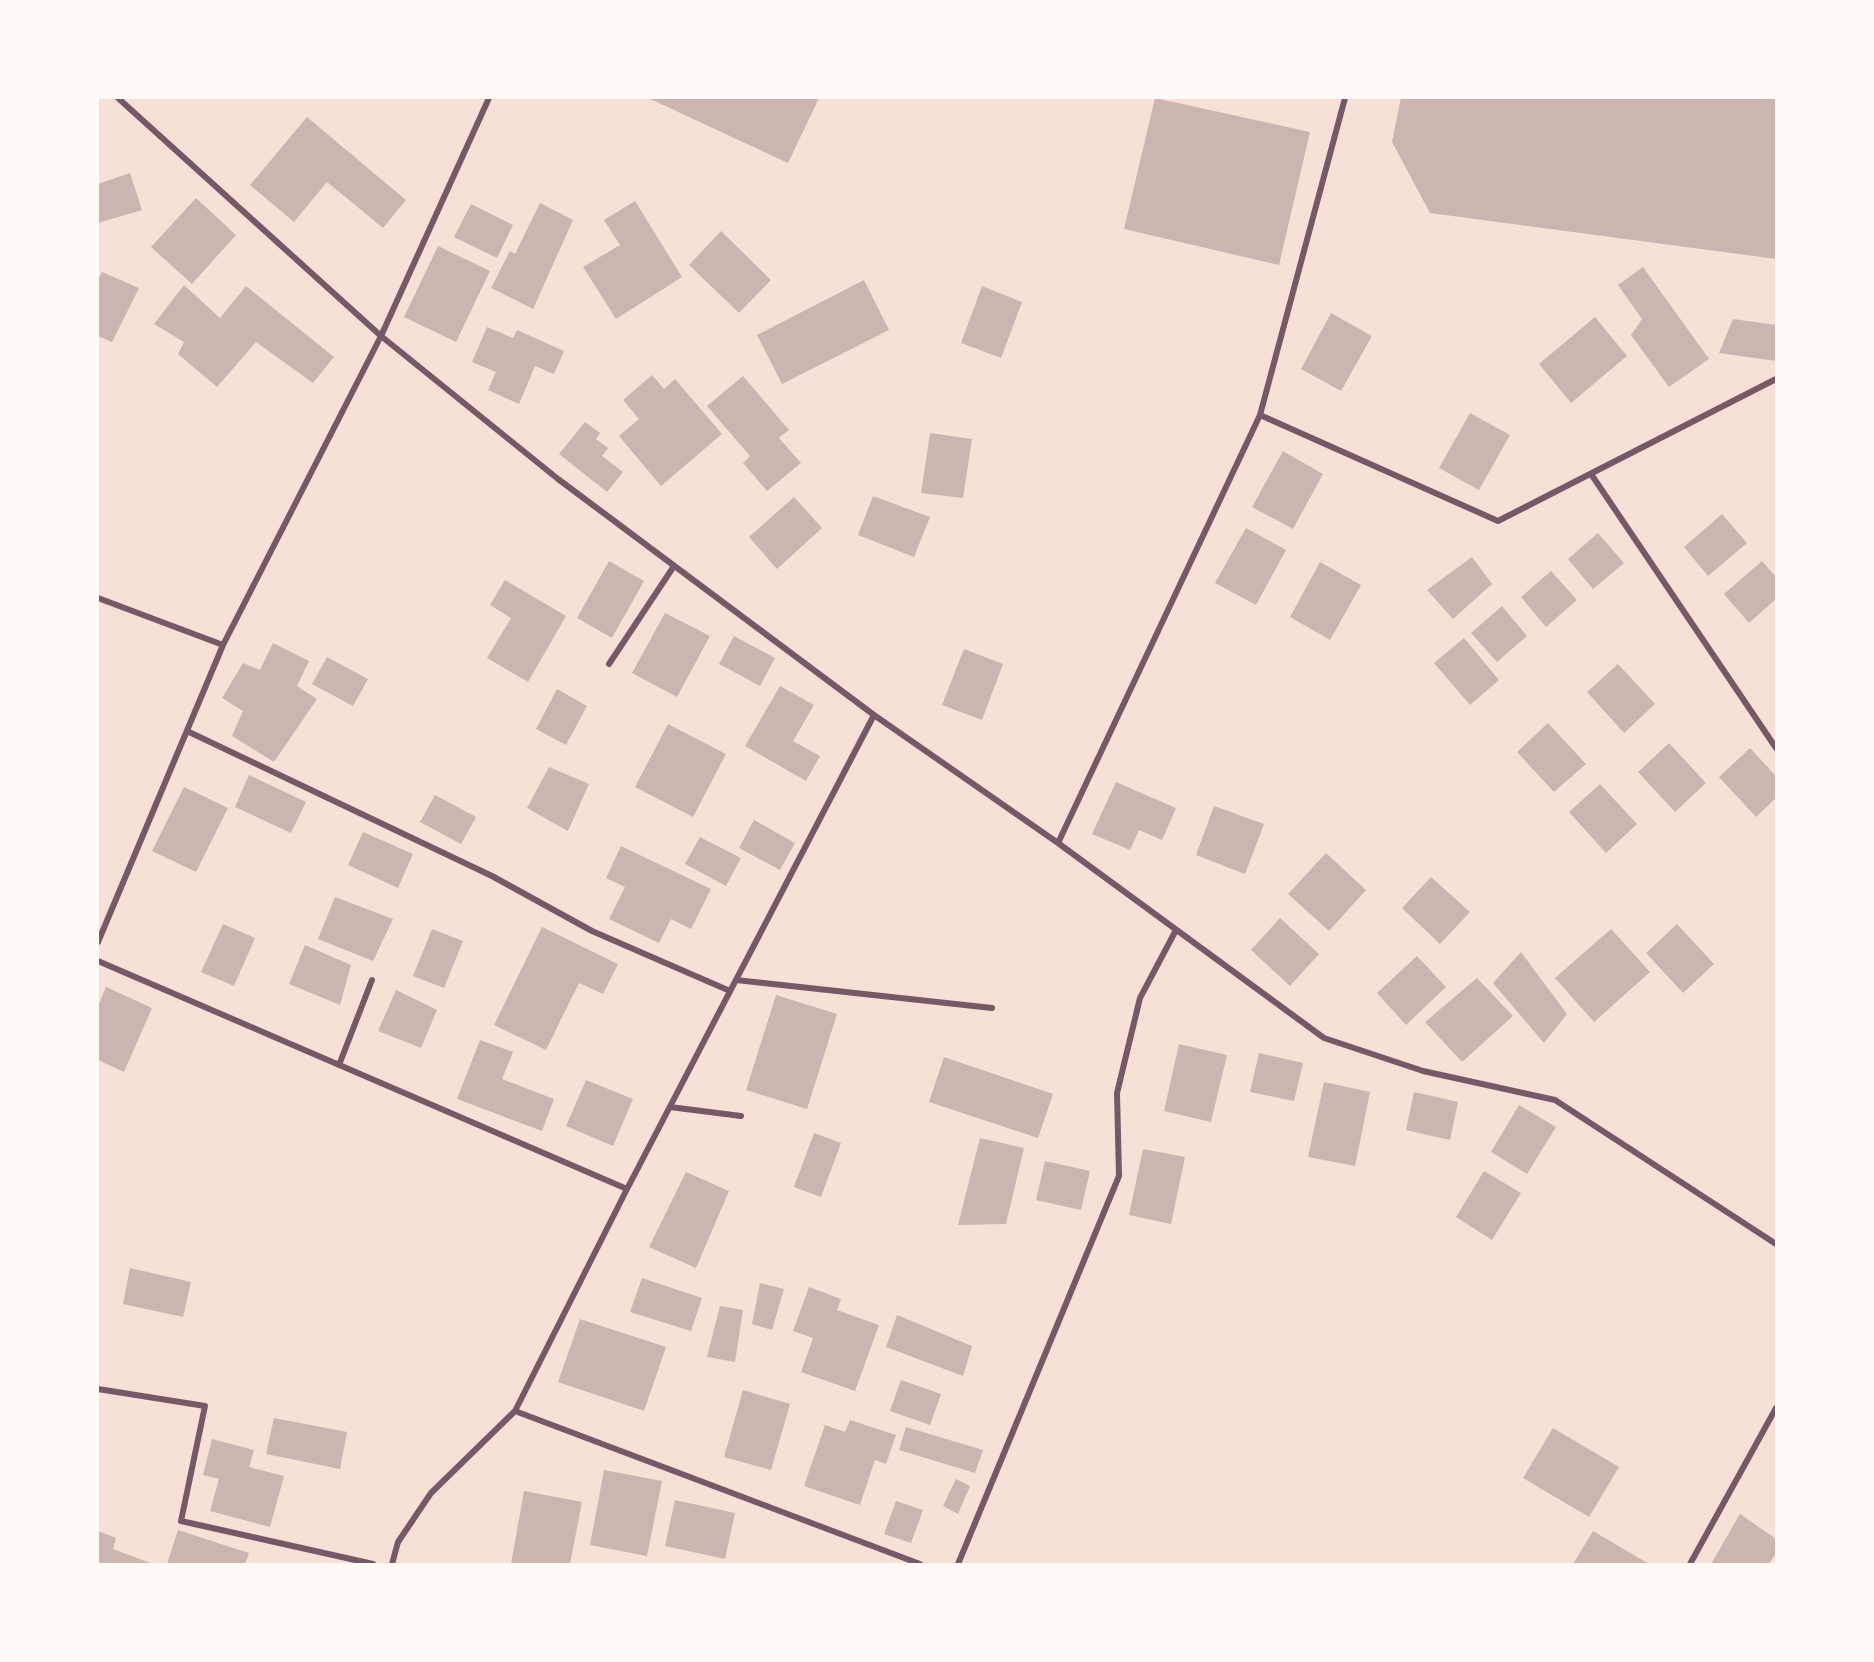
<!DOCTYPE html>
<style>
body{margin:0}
#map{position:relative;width:1874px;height:1662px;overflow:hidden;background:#f7e1d7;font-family:"Golos Text",sans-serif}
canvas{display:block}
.frame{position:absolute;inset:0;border:99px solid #fffaf5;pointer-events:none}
</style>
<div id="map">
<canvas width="1874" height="1662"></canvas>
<div class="frame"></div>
</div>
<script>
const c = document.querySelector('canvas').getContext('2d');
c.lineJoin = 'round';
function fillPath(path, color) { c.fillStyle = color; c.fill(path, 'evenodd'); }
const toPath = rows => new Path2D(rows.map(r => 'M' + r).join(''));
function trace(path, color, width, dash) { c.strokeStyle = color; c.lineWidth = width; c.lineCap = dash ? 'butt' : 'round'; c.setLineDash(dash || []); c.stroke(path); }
const building = toPath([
 [648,98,819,98,788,163],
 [1155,98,1310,132,1279,265,1124,229],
 [1401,98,1776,98,1776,259,1430,213,1392,142],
 [307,117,406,200,383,228,327,182,294,222,250,185],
 [130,173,142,210,98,223,98,184],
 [196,198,236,235,192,284,151,247],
 [635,201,682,277,616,319,583,267,620,245,604,220],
 [540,203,573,220,533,309,491,288,510,251,515,254],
 [471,204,513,225,497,258,454,237],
 [721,231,771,280,739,313,689,265],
 [438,246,490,271,456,342,404,317],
 [1643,267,1709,359,1669,387,1631,335,1642,319,1618,285],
 [102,272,139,288,112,342,98,336,98,279],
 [864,280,889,330,782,384,757,335],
 [184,285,220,318,246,286,334,357,313,383,256,342,217,387,178,354,184,342,154,324],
 [982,286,1022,302,1001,358,961,343],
 [1331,313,1372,336,1341,391,1301,369],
 [1595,317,1627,356,1571,403,1539,364],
 [1733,319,1776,325,1776,361,1719,353],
 [487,327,513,338,517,330,564,351,554,374,535,366,519,404,488,390,496,372,472,362],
 [652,375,664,389,675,379,722,434,661,486,619,436,639,419,623,400],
 [743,376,789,430,779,438,801,463,767,491,743,463,750,456,707,406],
 [1470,413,1510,435,1479,490,1439,468],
 [585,422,600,433,596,439,608,448,602,456,623,472,607,492,559,454],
 [930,433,972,439,963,498,921,493],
 [1283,451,1323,474,1293,529,1252,507],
 [873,496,930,517,914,557,858,535],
 [794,497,822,528,777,569,749,537],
 [1722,514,1747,543,1708,576,1684,547],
 [1246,528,1286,550,1256,605,1215,583],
 [1598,533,1624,563,1593,589,1568,559],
 [1472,557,1492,584,1453,619,1427,590],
 [609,561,644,581,612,638,577,618],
 [1762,561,1776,577,1776,599,1749,623,1724,594],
 [1320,562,1361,585,1330,640,1290,617],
 [1551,571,1577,600,1546,627,1521,597],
 [505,580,566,616,528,682,487,658,511,618,490,605],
 [1502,606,1527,636,1497,662,1471,633],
 [665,613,710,636,677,697,632,673],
 [734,636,775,658,760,686,719,664],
 [1464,638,1499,680,1470,705,1434,663],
 [273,643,309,661,297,686,317,699,274,762,232,736,243,711,222,698,243,663,260,670],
 [964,649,1003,664,982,720,942,705],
 [327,657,368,679,353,706,312,684],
 [1618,664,1655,704,1624,733,1587,692],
 [780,686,814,705,793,741,820,756,806,781,745,746],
 [557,689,587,706,566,745,536,729],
 [1548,723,1586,764,1554,792,1517,752],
 [668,724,726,754,693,817,635,787],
 [1669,743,1706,783,1675,812,1638,772],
 [1750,748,1776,776,1776,798,1756,817,1719,777],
 [549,767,589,784,568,831,527,808],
 [249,775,306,802,291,833,235,807],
 [1116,782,1176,808,1162,840,1139,830,1130,850,1092,834],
 [1600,784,1637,824,1606,853,1569,812],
 [184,787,228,808,196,872,152,851],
 [435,795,476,817,461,844,420,822],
 [1214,806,1264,824,1245,874,1196,855],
 [754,820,795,843,780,870,739,848],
 [363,832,413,854,398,888,348,865],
 [700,837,741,858,726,886,685,864],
 [621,846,711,889,691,929,671,919,659,943,609,919,625,887,606,878],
 [1326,853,1366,890,1329,931,1288,894],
 [1431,877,1470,912,1440,944,1402,908],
 [335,897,393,919,373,961,318,939],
 [1280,918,1319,954,1290,986,1251,950],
 [223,924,255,938,234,986,201,972],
 [1677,924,1714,964,1683,993,1646,953],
 [542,927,618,964,603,994,579,983,546,1050,494,1025],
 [432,929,463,941,444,988,413,976],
 [1611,929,1650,972,1594,1022,1555,978],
 [305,945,351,965,340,1005,289,984],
 [1521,952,1567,1014,1544,1043,1493,983],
 [1417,956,1446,987,1406,1025,1377,993],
 [1477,978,1513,1016,1462,1062,1425,1022],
 [106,987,152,1008,124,1072,98,1060,98,1006],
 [396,990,437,1010,421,1048,378,1031],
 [776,995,837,1014,807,1109,746,1090],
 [480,1040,513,1052,502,1079,554,1099,542,1131,457,1099],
 [1179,1044,1227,1055,1211,1122,1164,1111],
 [1259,1053,1303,1063,1294,1101,1250,1092],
 [944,1057,1053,1094,1038,1138,929,1102],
 [586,1080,633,1099,613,1146,566,1126],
 [1324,1082,1370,1092,1355,1166,1308,1157],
 [1414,1092,1458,1102,1450,1140,1406,1130],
 [1519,1105,1556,1127,1527,1174,1491,1152],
 [814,1133,841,1143,821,1197,794,1187],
 [980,1138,1024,1148,1006,1224,958,1225],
 [1143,1149,1185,1157,1171,1224,1129,1215],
 [1045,1161,1090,1171,1081,1210,1036,1200],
 [1484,1171,1521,1193,1492,1240,1456,1217],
 [686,1172,729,1191,696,1268,649,1247],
 [130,1268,191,1282,183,1317,123,1304],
 [642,1278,702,1298,691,1331,630,1312],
 [760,1283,784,1289,772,1330,752,1324],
 [809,1287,841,1299,837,1310,879,1325,855,1391,801,1372,813,1338,793,1331],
 [720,1306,743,1310,735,1362,707,1357],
 [897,1315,972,1346,963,1376,886,1347],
 [580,1319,666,1347,644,1411,558,1382],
 [901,1380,941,1394,930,1425,890,1411],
 [743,1390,790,1404,771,1470,724,1457],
 [274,1418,347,1432,340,1469,266,1454],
 [850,1420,896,1435,886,1464,875,1460,860,1505,804,1486,825,1425,845,1432],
 [906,1427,983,1450,975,1473,899,1450],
 [1553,1428,1619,1467,1589,1517,1523,1478],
 [212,1439,254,1450,249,1467,284,1476,270,1527,210,1511,219,1479,203,1475],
 [604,1470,662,1481,647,1556,590,1545],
 [956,1479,970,1486,958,1514,943,1506],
 [524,1491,582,1502,570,1564,511,1564],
 [675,1500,735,1513,725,1559,665,1546],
 [896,1501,923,1510,911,1543,884,1534],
 [1740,1514,1776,1539,1776,1553,1769,1564,1711,1564],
 [178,1530,249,1553,245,1564,167,1564],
 [98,1531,116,1538,113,1549,153,1564,98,1564],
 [1593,1531,1649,1564,1573,1564]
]);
const minor = toPath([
 [118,98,381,336,558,479,874,715,1058,843,1324,1038,1423,1071,1555,1100,1776,1244],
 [1260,415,1498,521,1776,379],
 [1591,474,1776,748],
 [98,598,223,645],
 [609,664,674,566],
 [187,731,492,876,592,931,730,991],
 [1058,843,1260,415,1345,98],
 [98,942,223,645,381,336,489,98],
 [98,961,627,1189],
 [736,980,992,1008],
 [339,1065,372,980],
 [670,1107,741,1116],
 [98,1389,205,1406,181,1521,373,1564],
 [515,1411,920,1564],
 [392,1564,398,1542,431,1493,515,1411,627,1189,874,715],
 [958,1564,1119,1176,1117,1093,1140,998,1176,930],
 [1690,1564,1776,1408]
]);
fillPath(building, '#ccb4b1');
trace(minor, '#755966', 6);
</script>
